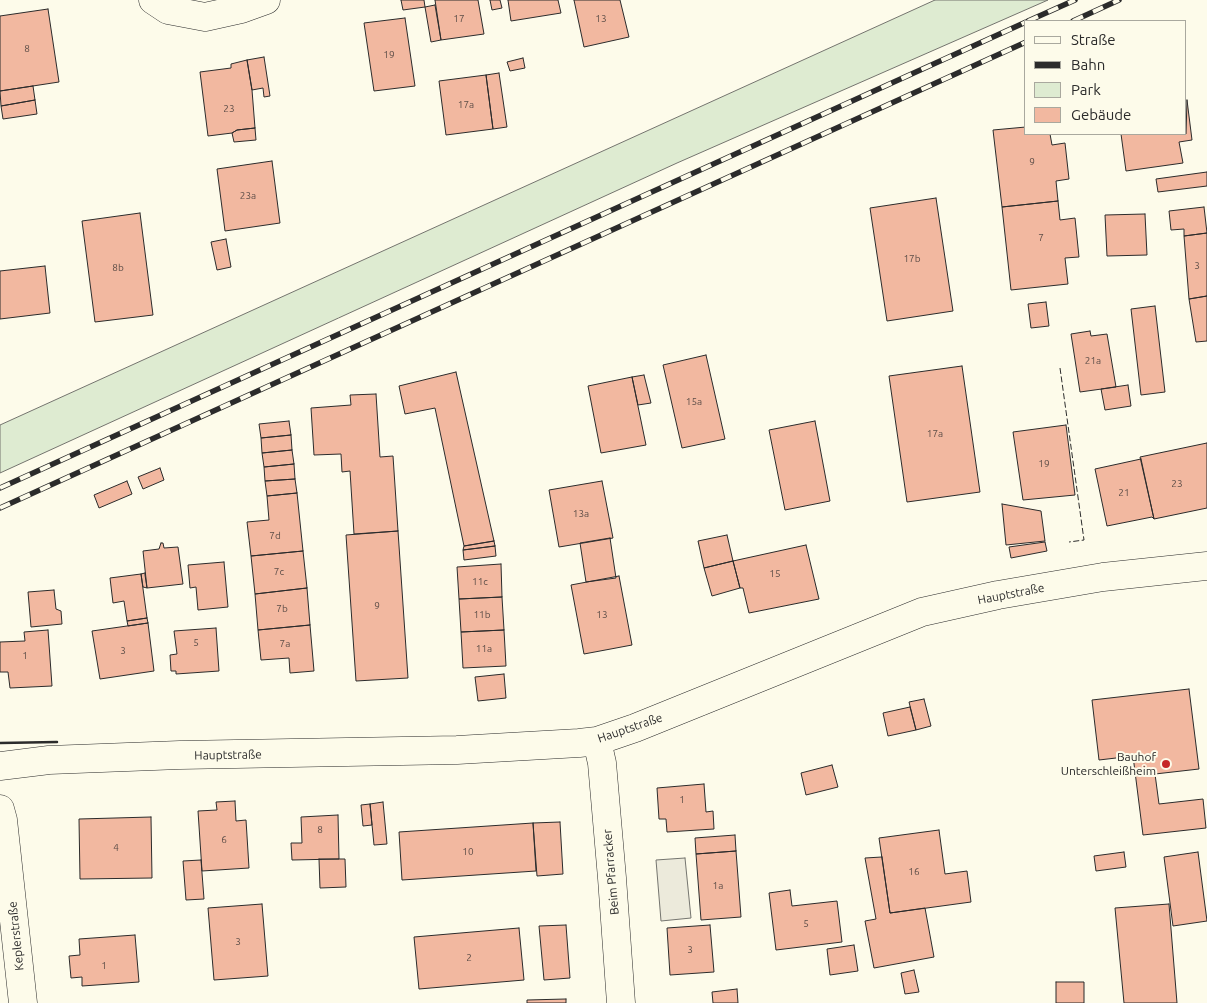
<!DOCTYPE html>
<meta charset="utf-8">
<style>
body{margin:0}
#map{position:relative;width:1207px;height:1003px;overflow:hidden;background:#fdfbea;font-family:Ubuntu,sans-serif}
canvas{display:block}
.legend{position:absolute;left:1024px;top:20px;width:162px;height:115px;box-sizing:border-box;background:#fdfbea;border:1px solid #a9a89e;margin:0;padding:6px 9px;list-style:none;font-size:15px;color:#2b2b2b}
.legend li{display:flex;align-items:center;gap:10px;height:25px}
.legend b{width:25px;border:1px solid #a9a89e}
</style>
<div id="map">
<canvas width="1207" height="1003"></canvas>
<ul class="legend">
<li><b style="height:6px;background:#fdfbea"></b>Straße</li>
<li><b style="height:6px;background:#2b2b2b"></b>Bahn</li>
<li><b style="height:14px;background:#deebd1"></b>Park</li>
<li><b style="height:14px;background:#f2b8a0"></b>Gebäude</li>
</ul>
</div>
<script>
const c = document.querySelector('canvas').getContext('2d');
c.lineJoin = 'round';
function fillPath(path, color) { c.fillStyle = color; c.fill(path, 'evenodd'); }
const toPath = rows => new Path2D(rows.map(r => 'M' + r).join(''));
function trace(path, color, width, dash) { c.strokeStyle = color; c.lineWidth = width; c.lineCap = dash ? 'butt' : 'round'; c.setLineDash(dash || []); c.stroke(path); }
function write(font, color, halo, rows, align = 'center') {
  c.font = font + ' Ubuntu,sans-serif'; c.lineWidth = 4; c.setLineDash([]); c.textBaseline = 'middle'; c.strokeStyle = halo; c.fillStyle = color; for (const [text, x, y, turn = 0] of rows) {
    c.save(); c.translate(x, y); c.rotate((+turn || 0) * Math.PI / 180); c.textAlign = isNaN(turn) ? turn : align; if (halo) c.strokeText(text, 0, 0); c.fillText(text, 0, 0); c.restore();
  }
}
const green = toPath([
 [935,0,1048,0,677,163,0,473,0,425,935,0]
]);
const parking = toPath([
 [685,858,691,918,661,921,656,860,685,858]
]);
const building = toPath([
 [401,0,424,0,425,7,403,10,401,0],
 [435,0,478,0,484,34,441,40,435,0],
 [490,0,500,0,502,8,492,10,490,0],
 [508,0,558,0,561,13,511,21,508,0],
 [574,0,620,0,629,37,584,47,574,0],
 [435,5,441,40,431,42,425,7,435,5],
 [48,9,59,82,0,91,0,16,48,9],
 [405,18,415,86,374,91,364,23,405,18],
 [264,57,270,96,264,97,263,88,252,90,247,60,264,57],
 [523,58,525,68,510,71,507,62,523,58],
 [247,60,252,90,255,128,237,130,232,133,208,136,200,72,231,68,231,64,247,60],
 [499,73,507,127,493,129,486,75,499,73],
 [486,75,493,129,446,135,439,81,486,75],
 [33,86,35,100,1,106,0,91,33,86],
 [35,100,37,114,3,119,1,106,35,100],
 [1187,100,1192,140,1179,142,1183,163,1126,171,1121,134,1186,134,1187,100],
 [1026,127,1026,134,1050,134,1052,145,1065,143,1069,179,1056,181,1058,201,1002,207,993,130,1026,127],
 [255,128,256,140,234,142,232,133,237,130,255,128],
 [272,161,280,223,225,231,217,169,272,161],
 [1207,172,1207,186,1158,192,1156,179,1207,172],
 [936,198,953,311,887,321,870,208,936,198],
 [1058,201,1060,220,1075,218,1079,257,1065,258,1068,284,1011,290,1002,207,1058,201],
 [1204,207,1207,233,1184,236,1184,229,1171,230,1169,211,1204,207],
 [140,213,153,315,95,322,82,221,140,213],
 [1145,214,1147,255,1107,256,1105,215,1145,214],
 [1207,233,1207,296,1189,299,1184,236,1207,233],
 [226,239,231,267,217,270,211,242,226,239],
 [45,266,50,313,0,319,0,271,45,266],
 [1207,296,1207,341,1196,342,1189,299,1207,296],
 [1046,302,1049,326,1031,328,1028,304,1046,302],
 [1155,306,1165,392,1141,395,1131,309,1155,306],
 [1090,331,1091,336,1107,334,1116,387,1080,392,1071,334,1090,331],
 [706,355,725,439,682,448,663,365,706,355],
 [962,366,980,492,907,502,889,376,962,366],
 [456,372,494,541,464,546,435,408,405,414,399,386,456,372],
 [644,375,651,403,638,405,632,377,644,375],
 [632,377,646,445,601,453,588,386,632,377],
 [1128,385,1131,406,1105,410,1101,389,1128,385],
 [376,394,380,457,393,456,398,531,354,534,350,471,342,472,341,454,314,455,311,408,351,405,350,395,376,394],
 [289,421,291,435,261,438,259,424,289,421],
 [815,421,830,501,785,510,769,430,815,421],
 [1066,425,1075,495,1023,500,1013,432,1066,425],
 [291,435,292,450,262,453,261,438,291,435],
 [1207,443,1207,508,1154,519,1140,457,1207,443],
 [292,450,294,464,264,467,262,453,292,450],
 [1141,459,1154,519,1152,517,1107,526,1095,469,1141,459],
 [294,464,295,479,265,481,264,467,294,464],
 [160,468,164,480,143,489,138,477,160,468],
 [295,479,297,493,267,496,265,481,295,479],
 [127,481,132,494,99,508,94,495,127,481],
 [602,481,613,538,559,547,549,490,602,481],
 [297,493,303,551,251,556,247,522,269,520,267,496,297,493],
 [1002,504,1041,511,1045,541,1006,545,1002,504],
 [398,531,408,678,356,681,346,535,398,531],
 [727,535,733,561,704,568,698,541,727,535],
 [610,538,616,578,586,582,580,543,610,538],
 [494,541,495,546,463,550,464,546,494,541],
 [1045,542,1047,551,1011,558,1009,547,1045,542],
 [161,543,163,543,164,548,178,547,183,584,147,588,143,551,159,549,161,543],
 [806,545,819,599,749,613,743,588,740,588,733,561,806,545],
 [495,546,496,556,464,560,463,550,495,546],
 [303,551,307,588,255,594,251,556,303,551],
 [733,561,740,588,712,596,704,568,733,561],
 [224,562,228,607,198,610,196,587,190,588,188,565,224,562],
 [501,564,502,597,459,599,457,567,501,564],
 [145,573,145,575,147,588,143,587,141,574,145,573],
 [141,574,147,618,127,621,124,601,113,603,110,578,141,574],
 [619,576,632,645,584,654,571,585,619,576],
 [307,588,310,625,258,630,255,594,307,588],
 [54,590,56,609,61,611,62,624,31,627,28,592,54,590],
 [502,597,504,630,461,632,459,599,502,597],
 [147,618,148,623,128,626,127,621,147,618],
 [148,623,154,671,100,679,92,631,148,623],
 [310,625,314,671,290,673,289,658,261,660,258,630,310,625],
 [216,628,219,671,176,674,176,671,171,671,170,655,177,654,174,631,216,628],
 [48,630,52,686,10,688,8,672,0,672,0,642,25,641,24,632,48,630],
 [504,630,506,666,463,668,461,632,504,630],
 [504,674,506,698,478,701,475,677,504,674],
 [1189,689,1199,769,1155,774,1159,804,1203,799,1206,828,1143,835,1133,756,1099,760,1092,700,1189,689],
 [924,699,931,726,916,730,909,702,924,699],
 [910,707,916,730,888,736,883,713,910,707],
 [832,765,838,787,806,795,801,773,832,765],
 [704,784,706,812,713,811,714,829,667,832,666,819,659,819,657,788,704,784],
 [235,801,236,821,246,820,249,868,202,871,198,811,217,810,216,802,235,801],
 [383,802,387,844,374,845,370,804,383,802],
 [370,804,372,825,363,826,361,805,370,804],
 [338,815,339,859,292,860,291,843,302,843,301,817,338,815],
 [151,817,152,878,80,879,79,819,151,817],
 [560,822,563,874,537,876,533,823,560,822],
 [533,823,536,871,402,880,399,832,533,823],
 [939,830,945,874,967,871,971,902,890,913,879,838,939,830],
 [735,835,736,851,696,854,695,838,735,835],
 [736,851,741,917,701,920,696,854,736,851],
 [1124,852,1126,867,1096,871,1094,856,1124,852],
 [1198,852,1207,921,1173,926,1164,857,1198,852],
 [882,857,890,913,925,908,934,957,874,968,865,921,876,919,865,858,882,857],
 [319,859,345,859,346,887,320,888,319,859],
 [201,860,204,899,186,900,183,861,201,860],
 [790,890,792,906,837,901,842,942,776,950,769,893,790,890],
 [262,904,268,976,214,980,208,908,262,904],
 [1169,904,1177,1003,1124,1003,1115,908,1169,904],
 [566,925,570,978,544,980,539,926,566,925],
 [710,925,714,972,670,975,667,928,710,925],
 [519,928,524,980,419,989,414,937,519,928],
 [135,935,139,982,82,986,82,977,71,978,69,956,80,955,79,939,135,935],
 [854,945,858,971,830,975,827,949,854,945],
 [914,970,919,992,905,994,901,973,914,970],
 [1056,982,1084,982,1084,1003,1056,1003,1056,982],
 [737,989,738,1003,713,1003,712,992,737,989],
 [566,999,566,1003,527,1003,527,1000,566,999]
]);
const street = toPath([
 [153,0,168,10,205,17,241,9,266,0],
 [597,741,602,763,612,878,621,1003],
 [0,766,49,760,180,755,457,750,579,743,597,741,635,728,922,612,998,595,1103,577,1207,566],
 [0,809,3,820,23,1003]
]);
const rail = toPath([
 [1028,21,1075,0],
 [1073,21,1119,0],
 [0,488,1026,22],
 [0,508,1026,42]
]);
const fence = toPath([
 [1060,368,1084,540,1069,542],
 [0,743,57,742]
]);
const wall = toPath([
 [0,743,57,742]
]);
const markers = [
 [1166,764,5,"#c62828"]
];
const numberNames = [
 ["17",459,19],
 ["13",601,19],
 ["8",27,49],
 ["19",389,55],
 ["17a",466,105],
 ["23",229,109],
 ["9",1032,162],
 ["23a",248,196],
 ["7",1041,238],
 ["17b",912,259],
 ["3",1197,266],
 ["8b",118,268],
 ["21a",1093,361],
 ["15a",694,402],
 ["17a",935,434],
 ["19",1044,464],
 ["23",1177,484],
 ["21",1124,493],
 ["13a",581,514],
 ["7d",275,536],
 ["7c",279,572],
 ["15",775,574],
 ["11c",480,582],
 ["9",377,606],
 ["7b",282,609],
 ["11b",482,615],
 ["13",602,615],
 ["5",196,643],
 ["7a",285,644],
 ["11a",484,649],
 ["3",123,651],
 ["1",25,656],
 ["1",682,800],
 ["8",320,830],
 ["6",224,840],
 ["4",116,848],
 ["10",468,852],
 ["16",914,872],
 ["1a",718,886],
 ["5",806,924],
 ["3",238,942],
 ["3",690,950],
 ["2",469,958],
 ["1",104,966]
];
const streetNames = [
 ["Hauptstraße",1011,594,-11],
 ["Hauptstraße",630,728,-19],
 ["Hauptstraße",228,755,-1],
 ["Beim Pfarracker",611,872,-95],
 ["Keplerstraße",16,936,-96]
];
const poiNames = [
 ["Bauhof",1156,757],
 ["Unterschleißheim",1156,771]
];
fillPath(green, '#deebd1');
trace(green, '#74746e', 1);
fillPath(parking, '#eceadb');
trace(parking, '#74746e', 1);
fillPath(building, '#f2b8a0');
trace(building, '#2b2b2b', 1);
trace(street, '#2b2b2b', 29);
trace(street, '#fdfbea', 28);
trace(rail, '#2b2b2b', 5.5);
trace(rail, '#fdfbea', 4, [11]);
trace(fence, '#2b2b2b', 1, [6, 2.5]);
trace(wall, '#2b2b2b', 2.5);
for (const [x, y, r, color] of markers) { const dot = new Path2D(); dot.arc(x, y, r, 0, 2 * Math.PI); c.fillStyle = color; c.fill(dot); trace(dot, '#fdfbea', 2); }
write('10px', '#5d4e48', null, numberNames);
write('12px', '#2b2b2b', '#fdfbea', streetNames);
write('12px', '#2b2b2b', '#fdfbea', poiNames, 'right');
</script>
